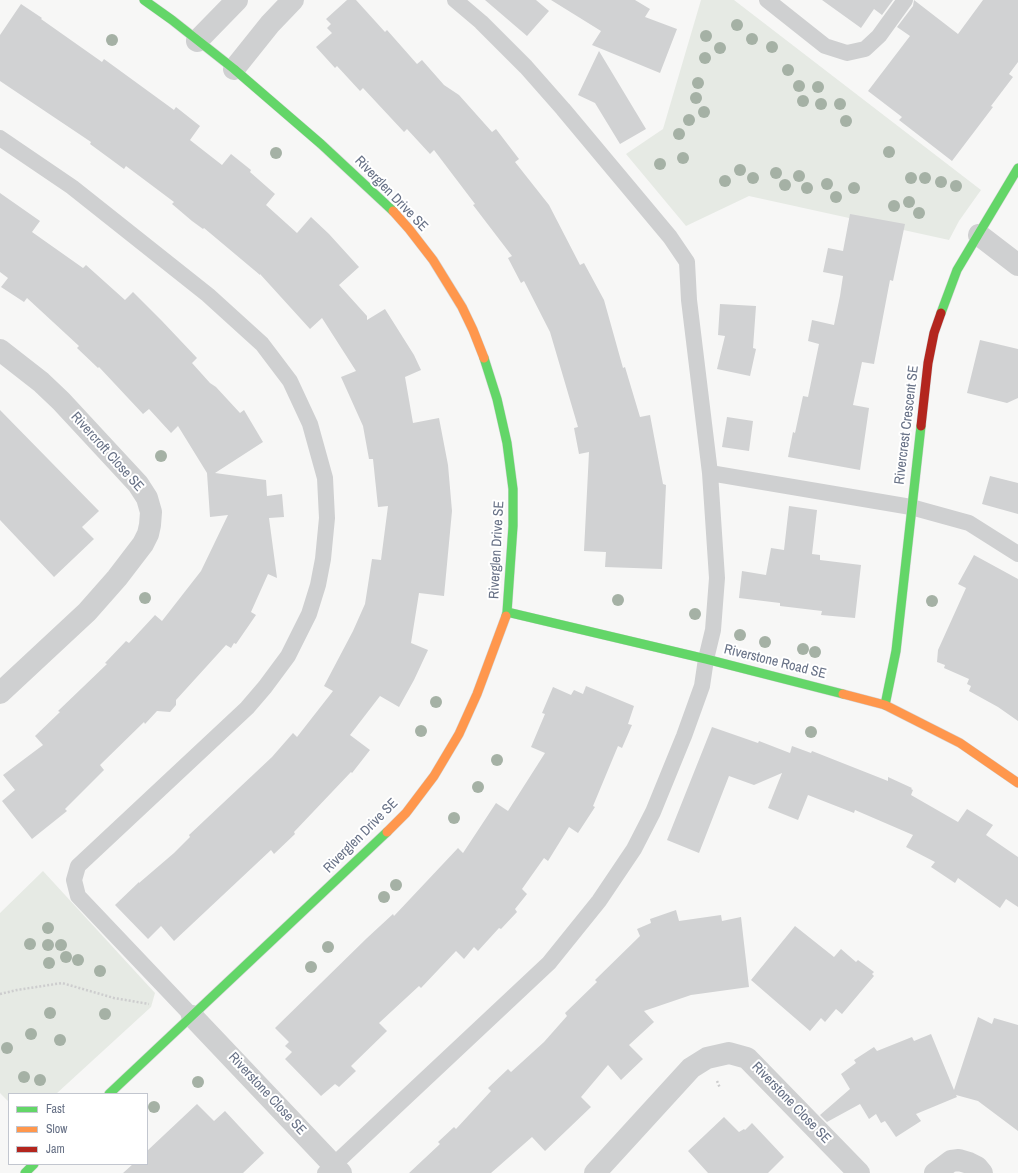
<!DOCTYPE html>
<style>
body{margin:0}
#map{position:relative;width:1018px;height:1173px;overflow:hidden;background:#f7f7f6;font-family:"Archivo Narrow",sans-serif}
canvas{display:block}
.legend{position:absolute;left:8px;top:1093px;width:140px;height:72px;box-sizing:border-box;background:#fff;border:1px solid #c2c6cf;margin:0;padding:5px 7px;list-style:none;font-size:12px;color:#677186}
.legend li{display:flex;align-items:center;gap:8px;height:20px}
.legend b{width:20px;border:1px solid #c2c6cf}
</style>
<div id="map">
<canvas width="1018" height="1173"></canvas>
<ul class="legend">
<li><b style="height:5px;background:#63d668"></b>Fast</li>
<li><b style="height:5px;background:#ff974d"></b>Slow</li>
<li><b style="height:5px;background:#b3261e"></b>Jam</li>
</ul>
</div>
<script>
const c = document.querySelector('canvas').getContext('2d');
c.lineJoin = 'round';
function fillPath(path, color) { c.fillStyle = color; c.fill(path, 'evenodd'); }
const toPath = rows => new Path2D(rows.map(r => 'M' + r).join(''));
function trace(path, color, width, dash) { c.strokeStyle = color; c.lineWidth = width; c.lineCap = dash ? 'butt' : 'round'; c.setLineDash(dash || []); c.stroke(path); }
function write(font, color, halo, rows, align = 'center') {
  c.font = font + ' "Archivo Narrow",sans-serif'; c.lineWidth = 4; c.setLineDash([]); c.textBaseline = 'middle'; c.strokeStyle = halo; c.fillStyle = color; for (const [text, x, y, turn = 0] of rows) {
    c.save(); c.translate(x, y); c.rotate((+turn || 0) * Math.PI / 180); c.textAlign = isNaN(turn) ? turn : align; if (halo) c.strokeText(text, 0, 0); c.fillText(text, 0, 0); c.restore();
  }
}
const green = toPath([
 [701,0,734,0,981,190,959,221,949,240,749,196,686,226,626,154,663,129],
 [43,871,155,993,151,1007,56,1094,9,1094,9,1102,0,1093,0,913]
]);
const building = toPath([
 [347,0,356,0,385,32,387,30,417,64,422,60,444,85,459,95,492,132,496,129,519,159,515,162,549,205,580,265,584,263,604,300,623,368,625,367,640,417,650,415,663,484,666,485,662,569,605,567,606,552,584,551,589,452,579,454,574,428,578,427,550,332,524,281,521,283,508,258,512,256,473,205,475,204,434,150,430,154,407,129,404,132,363,88,360,91,337,66,335,68,316,47,332,33,327,28,331,24,326,19],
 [485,0,536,0,549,11,527,36],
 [551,0,635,0,650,9,645,17,677,29,660,73,592,45,601,31],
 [822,0,893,0,882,15,874,9,861,28],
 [914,0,958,34,983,0,1018,0,1018,62,1009,74,1013,77,991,106,993,107,952,161,899,120,902,117,868,91,910,36,897,27,913,6],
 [21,4,42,18,41,19,102,62,104,59,174,110,176,107,200,126,190,140,222,165,231,154,251,170,250,172,275,194,266,205,297,233,311,217,329,234,359,267,339,285,367,316,367,320,385,309,414,355,421,370,405,377,413,423,439,418,448,465,452,511,444,596,419,593,411,643,428,650,414,680,399,707,380,696,350,735,370,750,352,773,351,772,294,832,295,834,274,854,271,850,174,941,161,926,148,939,115,905,139,882,139,883,174,853,190,837,189,835,272,757,293,733,297,737,333,691,324,686,353,631,365,604,372,559,381,560,388,506,378,507,373,459,369,459,363,426,341,377,356,371,322,318,310,329,260,274,260,275,204,228,203,229,192,221,172,204,174,202,126,166,124,169,90,144,91,142,0,81,0,35],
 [599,51,646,129,620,144,595,103,578,95],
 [0,193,40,221,32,232,83,268,86,265,125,300,133,292,162,321,197,358,192,363,210,383,216,387,240,413,244,410,263,442,215,473,266,480,267,496,282,494,284,517,269,518,277,578,268,574,251,612,256,615,236,644,234,643,231,648,226,645,176,700,176,705,170,712,157,711,145,724,144,722,100,765,104,770,65,809,67,811,32,839,2,801,15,790,3,775,43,745,35,736,60,712,58,711,107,664,105,663,126,641,129,643,155,615,162,621,201,571,228,515,210,517,207,473,178,426,171,433,149,409,143,414,99,367,98,368,77,348,79,346,27,298,24,302,1,287,8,278,0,272],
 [850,214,905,224,893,281,890,280,874,364,862,362,853,405,869,408,860,470,788,457,793,432,795,433,803,396,808,397,819,344,808,341,812,320,834,325,840,296,843,276,823,272,828,248,843,251],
 [720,304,756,306,753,348,756,349,750,376,717,369,725,336,718,335],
 [980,340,1018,349,1018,398,1007,403,967,393],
 [0,410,99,511,82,527,94,539,54,577,0,520],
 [727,417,753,421,749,451,722,447],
 [990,476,1018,483,1018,514,982,504],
 [789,506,817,510,812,554,820,555,820,560,861,565,855,618,821,615,822,611,780,606,780,603,739,598,742,571,766,575,771,548,784,550],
 [974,555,1018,579,1018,721,998,707,969,691,971,686,967,684,969,679,944,668,945,665,937,662,938,650,966,588,958,584],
 [586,686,634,706,628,724,632,725,622,748,618,746,593,806,595,807,578,833,569,827,548,861,544,858,522,889,527,894,515,909,517,912,501,929,499,928,478,951,474,947,464,959,456,951,421,988,419,986,379,1023,387,1031,351,1066,356,1071,339,1087,335,1084,321,1096,285,1059,292,1052,285,1046,289,1042,275,1028,367,938,393,914,394,916,458,848,463,853,496,803,508,811,545,753,531,747,545,714,542,713,553,687,571,695,574,690,583,694],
 [712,727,758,743,759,741,790,753,792,746,811,753,812,751,888,781,888,777,912,788,911,789,913,790,911,795,958,822,967,809,993,825,986,835,1018,857,1018,907,1006,899,1000,908,958,878,955,883,931,867,935,862,906,847,913,835,855,810,854,813,808,795,798,820,768,808,782,773,754,785,729,776,699,853,667,840],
 [676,910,679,921,721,915,722,921,741,917,749,987,691,995,644,1011,654,1022,629,1045,643,1059,621,1080,608,1065,581,1097,591,1107,545,1151,532,1137,491,1173,409,1173,440,1144,438,1142,454,1127,456,1129,491,1091,488,1088,508,1069,511,1072,544,1042,567,1016,565,1013,597,982,595,980,640,936,637,929,651,923,650,919],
 [795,926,834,957,841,949,856,962,858,960,874,972,872,974,874,976,842,1014,836,1009,825,1022,821,1018,810,1031,751,980],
 [978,1017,992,1024,994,1018,1018,1025,1018,1131,978,1101,956,1095,957,1097,916,1114,921,1121,896,1137,885,1121,881,1123,876,1114,869,1119,860,1104,827,1122,820,1115,850,1089,841,1074,856,1063,854,1060,874,1047,877,1051,912,1037,914,1041,931,1034,954,1090],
 [197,1104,214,1121,225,1111,264,1153,243,1173,123,1173,133,1164,147,1164,147,1151],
 [724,1117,739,1132,744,1129,745,1130,752,1123,784,1157,768,1173,708,1173,688,1151]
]);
const path = toPath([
 [0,994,17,990,62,983,114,998,149,1004],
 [717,1081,720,1088]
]);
const lane = toPath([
 [767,0,825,46,847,53,865,49,879,36,905,0],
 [0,138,72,187,208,295,262,344,290,381,310,424,325,478,327,518,323,559,318,585,309,614,288,656,265,687,247,708,78,866,74,880,78,896,192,1016],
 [710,473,911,507,969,523,1018,554],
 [325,1173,549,963,599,901,634,849,653,812,684,736,702,686,706,659,713,630,717,578,710,473,689,300,687,262,670,237,563,109,526,67,481,22,455,0]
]);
const street = toPath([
 [197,41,237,0],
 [234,69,270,24,293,0],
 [979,235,1018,265],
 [0,350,41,382,61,401,138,484,147,498,151,512,150,525,148,534,143,544,117,578,87,612,0,693],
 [192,1016,341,1173],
 [595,1173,691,1068,707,1058,729,1053,747,1058,859,1173],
 [935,1173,951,1161,959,1160,969,1163,977,1167,982,1173]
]);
const fast = toPath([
 [144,0,172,20,234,69,321,144,393,211],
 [941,313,957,270,1018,168],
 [484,358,497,399,507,443,513,489,513,526,507,612,506,616],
 [507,612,706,659,843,694],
 [885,705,896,651,921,426],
 [109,1094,387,832],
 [25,1173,34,1164]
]);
const slow = toPath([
 [393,211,409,229,433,260,462,307,473,330,484,358],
 [843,694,885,705,960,743,1018,783],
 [387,832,406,813,434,776,459,734,477,694,506,616]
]);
const jam = toPath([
 [921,426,928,363,934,333,941,313]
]);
const trees = [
 [737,25],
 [706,36],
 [752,39],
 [112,40],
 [772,47],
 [720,48],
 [705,58],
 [788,70],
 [698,83],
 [799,86],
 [818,87],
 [696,98],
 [803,101],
 [821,104],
 [840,104],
 [704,112],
 [689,120],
 [846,121],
 [679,134],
 [889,152],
 [276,153],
 [683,158],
 [660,164],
 [740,170],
 [776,173],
 [799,176],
 [753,178],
 [911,178],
 [925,178],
 [725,181],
 [941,182],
 [827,184],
 [785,185],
 [956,186],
 [807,188],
 [854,188],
 [836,197],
 [909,202],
 [894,206],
 [919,213],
 [161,456],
 [145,598],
 [618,600],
 [932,601],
 [695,614],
 [740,635],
 [765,642],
 [803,649],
 [815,652],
 [436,702],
 [421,731],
 [811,732],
 [497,760],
 [478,787],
 [454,818],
 [396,885],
 [384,897],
 [48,928],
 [30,944],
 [48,945],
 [61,945],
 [328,947],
 [66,957],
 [78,960],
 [49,963],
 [311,967],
 [100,971],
 [50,1013],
 [105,1014],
 [31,1034],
 [60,1040],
 [7,1048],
 [24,1077],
 [40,1080],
 [198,1082],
 [154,1107]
];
const streetNames = [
 ["Riverglen Drive SE",391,194,46],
 ["Rivercrest Crescent SE",907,425,-83],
 ["Rivercroft Close SE",107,452,48],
 ["Riverglen Drive SE",497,550,-87],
 ["Riverstone Road SE",775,662,14],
 ["Riverglen Drive SE",361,836,-45],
 ["Riverstone Close SE",267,1094,47],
 ["Riverstone Close SE",791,1103,46]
];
fillPath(green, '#e6eae4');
fillPath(building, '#d1d2d3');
trace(fast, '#d3d4d5', 10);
trace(slow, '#d3d4d5', 10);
trace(jam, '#d3d4d5', 10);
trace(path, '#cdcdce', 2.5, [2, 2]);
trace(lane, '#cfd0d1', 16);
trace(street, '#cfd0d1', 22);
trace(fast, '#63d668', 9);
trace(slow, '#ff974d', 9);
trace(jam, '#b3261e', 9);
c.fillStyle = '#a5b1a5';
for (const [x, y] of trees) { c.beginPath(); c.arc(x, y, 6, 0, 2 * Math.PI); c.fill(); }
write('14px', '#677186', '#fff', streetNames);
</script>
